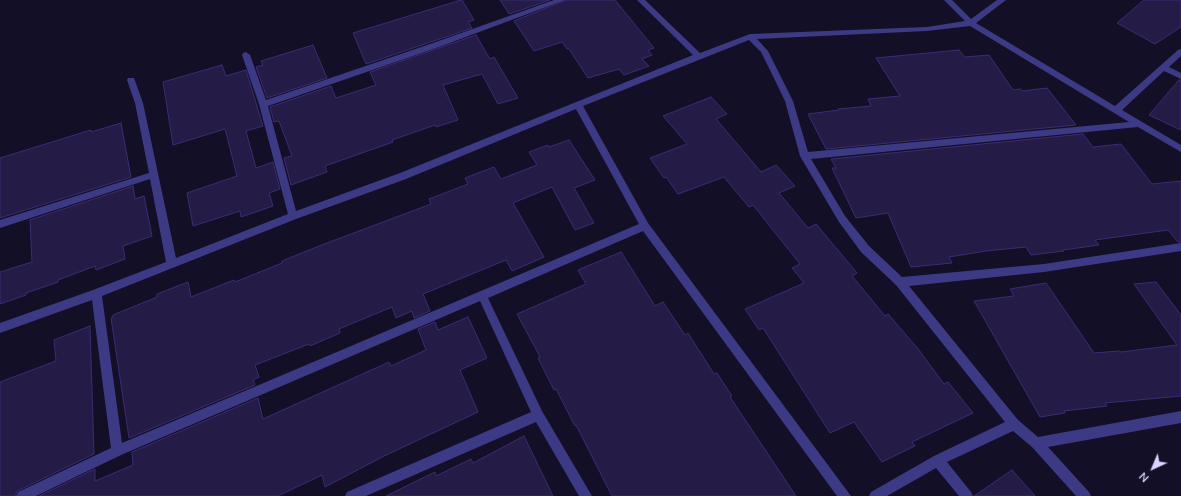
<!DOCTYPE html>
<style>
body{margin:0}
#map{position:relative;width:1181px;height:496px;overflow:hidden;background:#130f26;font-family:"Nunito Sans",sans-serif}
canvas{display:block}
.north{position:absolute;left:1133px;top:448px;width:40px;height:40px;-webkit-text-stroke:3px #130f26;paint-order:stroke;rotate:224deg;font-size:11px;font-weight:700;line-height:16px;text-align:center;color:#d9d4ff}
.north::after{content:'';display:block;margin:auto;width:14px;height:18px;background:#d9d4ff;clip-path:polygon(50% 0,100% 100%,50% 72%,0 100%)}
</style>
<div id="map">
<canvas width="1181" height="496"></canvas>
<div class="north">N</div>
</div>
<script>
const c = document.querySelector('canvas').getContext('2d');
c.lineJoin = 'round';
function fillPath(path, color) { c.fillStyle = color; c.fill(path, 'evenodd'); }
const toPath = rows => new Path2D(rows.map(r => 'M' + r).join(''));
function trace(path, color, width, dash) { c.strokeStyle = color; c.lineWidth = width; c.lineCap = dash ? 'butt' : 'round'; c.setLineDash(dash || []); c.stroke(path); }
const building = toPath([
 [461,0,462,0,474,20,468,22,472,28,366,64,353,33,461,0],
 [500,0,550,0,509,14,500,0],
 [566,0,615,0,654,48,648,50,652,55,642,59,649,66,624,75,619,69,588,78,569,49,567,49,562,42,534,51,514,21,566,0],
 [1144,0,1181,0,1181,27,1155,44,1117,23,1144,0],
 [476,35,490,59,494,57,518,98,498,104,482,74,443,85,458,120,436,127,435,125,392,140,393,142,325,166,327,172,291,185,284,158,292,156,279,121,274,122,270,107,331,86,336,98,376,85,370,72,476,35],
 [313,45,327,78,267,98,256,67,263,65,261,61,313,45],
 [959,50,965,57,989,55,1013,90,1021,89,1022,91,1047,88,1076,125,826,149,808,114,839,110,838,109,871,106,868,99,900,96,876,58,959,50],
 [222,65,226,76,246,70,263,126,246,131,256,168,273,162,280,189,269,193,273,206,241,217,240,211,193,226,187,193,237,176,225,129,173,145,163,82,222,65],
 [1179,80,1181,80,1181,130,1149,115,1179,80],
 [711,97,727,114,716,119,761,172,776,165,795,186,779,193,808,228,816,224,857,273,852,276,885,316,888,314,919,350,944,384,948,382,973,413,912,442,915,446,882,462,854,422,830,433,763,328,759,330,745,309,804,283,792,268,800,264,753,205,749,207,724,177,678,194,666,177,664,178,650,158,687,144,663,116,711,97],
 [121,123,131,177,0,218,0,158,91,130,91,132,121,123],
 [1083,134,1093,147,1121,144,1152,184,1181,181,1181,242,1178,242,1168,230,1095,240,1099,245,1063,250,1064,251,1031,255,1026,247,986,251,949,257,952,263,911,267,888,213,856,218,832,168,836,168,831,159,1083,134],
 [569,140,595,180,574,188,594,223,575,230,552,187,513,203,544,257,512,271,506,260,423,294,430,311,414,318,412,311,396,318,392,307,339,329,340,333,310,346,309,344,255,365,259,377,253,380,255,385,129,438,111,318,113,317,113,315,157,297,157,294,188,282,191,297,234,280,235,282,282,263,282,261,319,246,431,204,429,199,468,184,465,178,494,167,501,179,537,165,529,152,548,145,549,147,569,140],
 [133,186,135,199,144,196,152,236,123,246,125,259,96,270,95,266,58,280,58,282,26,293,26,295,0,304,0,272,32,262,30,220,133,186],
 [621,252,655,306,663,302,685,335,688,333,714,374,717,373,732,396,730,397,796,496,612,496,576,425,575,426,556,389,554,390,538,358,540,357,517,314,586,284,578,270,621,252],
 [1156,282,1181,315,1181,396,1105,403,1107,406,1064,411,1065,413,1040,417,974,301,1014,296,1010,289,1046,283,1094,353,1119,351,1121,352,1177,345,1134,284,1156,282],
 [468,317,487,358,460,370,478,412,384,456,325,487,322,475,278,496,39,496,95,469,95,481,133,465,132,452,258,398,263,419,389,362,391,366,426,350,418,329,435,322,438,330,468,317],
 [90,326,94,454,17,491,15,496,0,496,0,382,56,361,54,340,90,326],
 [524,436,553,496,386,496,435,472,436,476,471,459,473,463,524,436],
 [1012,470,1035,496,974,496,1012,470]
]);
const minor = toPath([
 [554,0,565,0,439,47,268,106,296,211,400,173,693,55,637,0,645,0,700,53,750,34,927,27,965,21,944,0,952,0,971,19,997,0,1006,0,976,23,1115,106,1178,50,1181,49,1181,56,1169,67,1181,73,1181,79,1164,71,1122,110,1181,145,1181,152,1138,127,811,159,845,216,869,246,902,277,1044,264,1181,243,1181,251,1044,272,909,286,1018,420,1038,437,1181,411,1181,423,1048,447,1089,492,1091,496,1076,496,1032,447,1013,431,947,462,971,492,973,496,959,496,936,468,887,496,869,496,871,492,934,456,1005,422,896,285,861,252,839,222,800,156,785,101,768,66,761,52,749,40,583,106,648,223,851,496,837,496,643,231,488,298,542,411,592,496,579,496,536,422,366,496,345,496,347,492,531,412,480,301,121,455,36,496,16,496,18,492,111,448,92,300,0,333,0,323,93,290,166,262,150,179,0,228,0,220,149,173,135,103,127,80,128,78,134,78,143,103,176,258,288,214,259,104,242,55,243,53,246,52,250,55,266,100,433,43,554,0],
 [970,26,1129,122,808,152,793,101,768,51,757,39,927,31,970,26],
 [576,109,639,224,122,443,102,296,296,219,406,179,576,109]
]);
fillPath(building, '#241b47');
trace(building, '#3b2d73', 1);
fillPath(minor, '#3d3a85');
</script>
